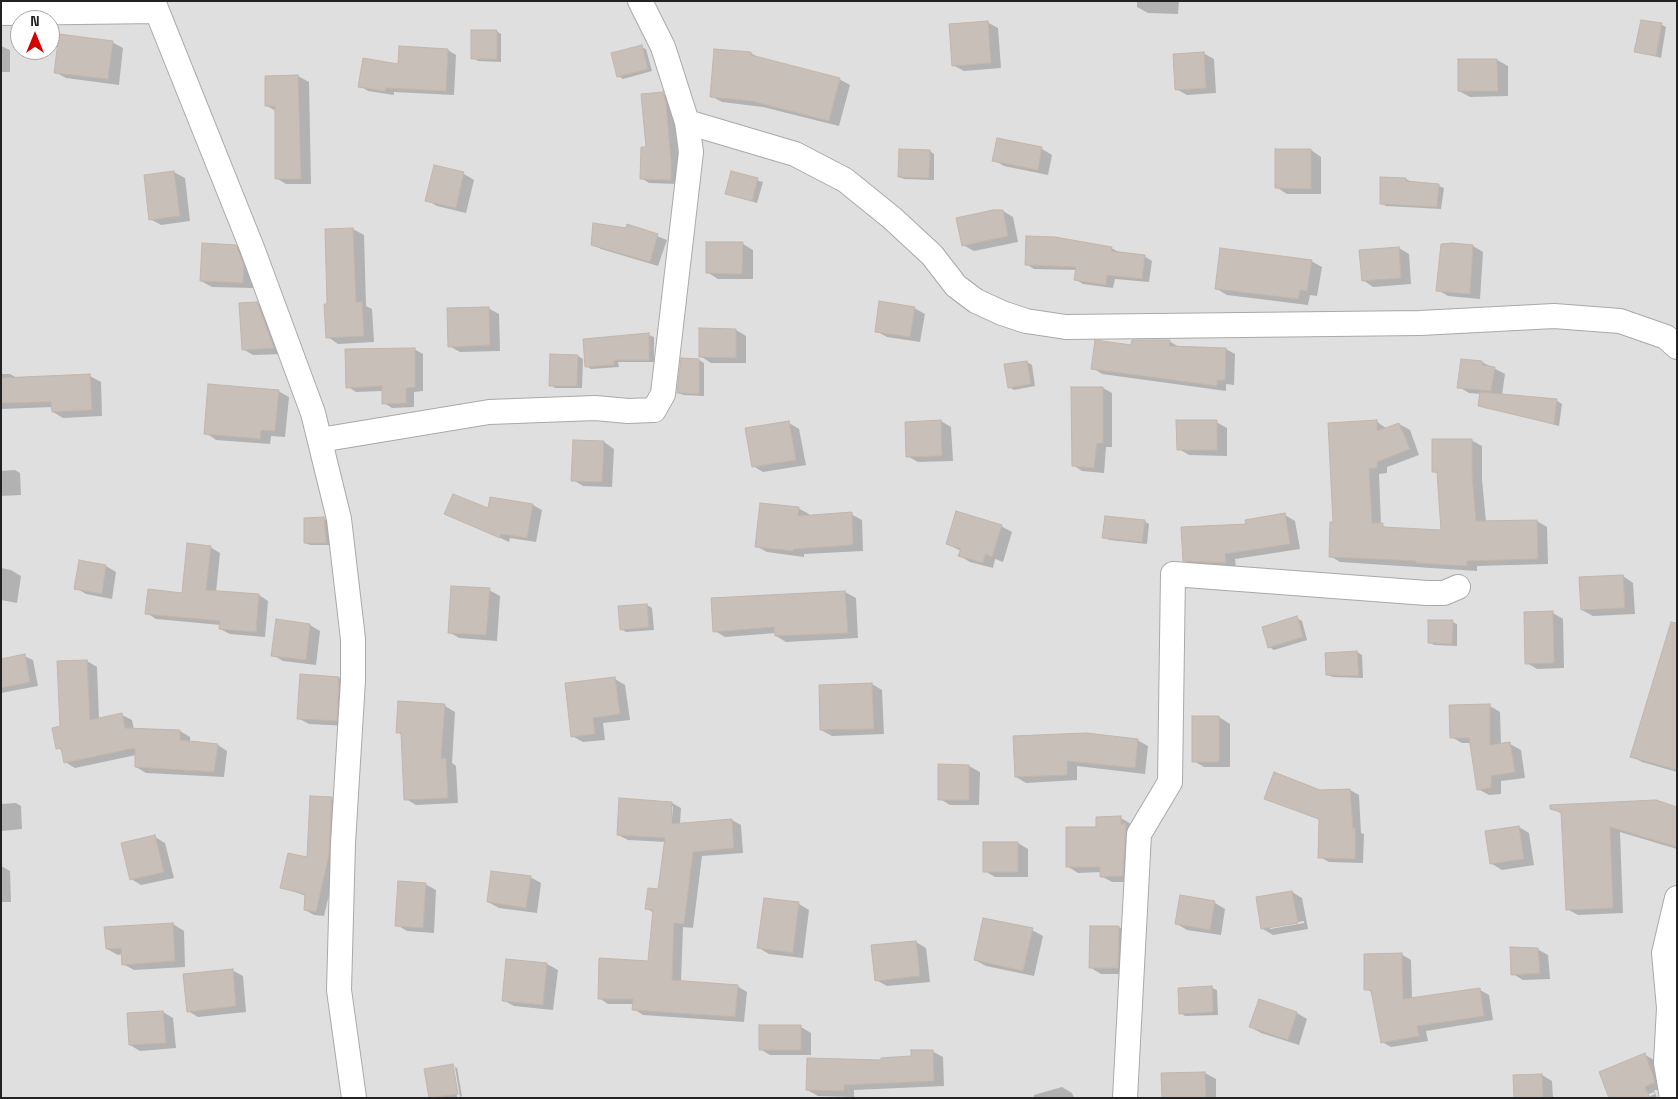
<!DOCTYPE html>
<style>
body{margin:0}
#map{position:relative;width:1678px;height:1099px;overflow:hidden;background:#f2efe9;font-family:"Space Grotesk",sans-serif}
canvas{display:block}
.frame{position:absolute;inset:0;border:2px solid #222;pointer-events:none}
.north{position:absolute;left:10px;top:10px;width:50px;height:50px;box-sizing:border-box;background:#fff;border:1px solid #a7a7a7;border-radius:50%;rotate:0deg;font-size:14px;font-weight:700;line-height:20px;text-align:center;color:#222}
.north::after{content:'';display:block;margin:auto;width:18px;height:22px;background:#d40000;clip-path:polygon(50% 0,100% 100%,50% 72%,0 100%)}
</style>
<div id="map">
<canvas width="1678" height="1099"></canvas>
<div class="frame"></div>
<div class="north">N</div>
</div>
<script>
const c = document.querySelector('canvas').getContext('2d');
c.lineJoin = 'round';
function fillPath(path, color) { c.fillStyle = color; c.fill(path, 'evenodd'); }
const toPath = rows => new Path2D(rows.map(r => 'M' + r).join(''));
function trace(path, color, width, dash) { c.strokeStyle = color; c.lineWidth = width; c.lineCap = dash ? 'butt' : 'round'; c.setLineDash(dash || []); c.stroke(path); }
const residential = toPath([
 [1,1,1677,1,1677,1098,1,1098],
 [20,20,50,20,50,50,20,50]
]);
const shadow = toPath([
 [790,1,822,1,822,2,791,2],
 [1137,1,1179,1,1178,14,1148,13,1137,7],
 [987,22,998,28,1001,68,964,71,953,65],
 [1662,25,1666,27,1661,58,1636,51],
 [496,31,501,34,501,62,478,61,473,58],
 [112,42,123,48,119,85,66,78,55,72],
 [1,46,10,50,10,72,1,72],
 [641,47,646,49,652,71,623,79,618,76],
 [448,50,456,55,454,95,394,92,394,95,368,91,360,86],
 [751,53,759,58,839,79,850,85,839,126,763,107,722,102,711,96],
 [1203,53,1214,59,1216,93,1187,95,1176,89],
 [1459,60,1497,60,1508,66,1508,96,1470,97,1459,91],
 [298,76,309,82,311,184,286,184,276,178,276,111,267,106,266,77],
 [663,94,671,98,674,108,679,166,678,184,649,183,641,178],
 [998,139,1042,149,1052,155,1048,175,1004,166,994,160],
 [1311,150,1321,157,1321,194,1287,194,1276,187],
 [930,151,934,154,934,180,904,179,899,177],
 [435,167,464,174,474,180,466,213,437,206,427,200],
 [174,172,185,178,190,221,161,225,150,219],
 [732,173,763,182,757,203,726,194],
 [1382,179,1406,179,1411,182,1439,186,1444,188,1441,209,1386,206,1381,203],
 [1003,211,1013,217,1018,242,974,251,963,245],
 [628,225,667,240,658,266,601,249,592,244,626,229],
 [353,229,364,235,366,306,372,309,374,342,338,344,328,337,326,230],
 [743,244,753,250,753,279,718,279,707,272],
 [236,246,246,252,254,272,253,288,212,287,201,281],
 [1473,246,1483,252,1480,299,1448,296,1438,290],
 [1111,248,1119,252,1144,256,1152,261,1149,282,1115,279,1113,288,1083,284,1075,279,1077,270,1034,269,1026,264],
 [1399,248,1409,254,1411,284,1373,287,1363,280],
 [1311,261,1322,267,1317,296,1310,295,1308,305,1227,295,1217,289],
 [257,303,268,310,284,354,253,355,243,349],
 [488,308,499,314,500,351,460,352,449,346],
 [914,308,925,314,920,342,887,337,876,331],
 [736,330,746,336,746,363,711,363,700,356],
 [649,335,654,337,654,362,618,362,619,367,591,369,586,366],
 [1169,341,1179,347,1226,349,1235,354,1234,385,1226,384,1226,391,1102,374,1093,368,1132,346],
 [414,349,423,354,423,391,414,392,414,407,392,408,384,403,383,391,356,392,348,387],
 [578,356,583,359,582,388,555,388,551,385],
 [682,360,699,360,704,363,704,396,683,395,678,393],
 [1462,360,1482,362,1505,374,1502,395,1557,401,1562,404,1559,426,1479,405,1481,394,1469,393,1459,387],
 [1027,362,1032,365,1035,386,1014,390,1009,387],
 [1,374,10,374,19,379,90,376,101,382,102,416,63,418,53,412,53,407,1,409],
 [1103,388,1112,393,1112,447,1106,447,1104,473,1082,471,1073,465],
 [278,391,289,397,285,437,271,436,270,444,216,440,206,433],
 [941,421,951,427,953,461,918,462,907,456],
 [1376,421,1387,429,1399,424,1410,430,1419,455,1387,467,1387,473,1379,474,1381,525,1389,529,1443,531,1437,473,1433,471,1471,440,1482,446,1482,480,1486,522,1537,521,1547,527,1548,564,1477,566,1477,571,1340,562,1330,556,1334,523],
 [1216,422,1227,428,1227,456,1189,455,1179,449],
 [789,423,799,429,806,465,763,472,753,466],
 [604,442,614,449,612,487,583,486,573,480],
 [15,470,20,473,21,495,1,496,1,471],
 [533,505,542,510,536,542,510,538,509,542,446,513],
 [798,508,809,514,809,517,851,514,862,520,863,551,804,554,804,557,767,552,756,546],
 [1285,515,1295,521,1300,549,1235,559,1236,568,1195,566,1184,560,1247,526],
 [324,519,329,521,330,545,310,545,305,543],
 [1144,521,1149,524,1147,544,1109,540,1104,537],
 [1001,526,1012,532,1003,562,995,559,993,568,970,562,960,556,961,551,947,544],
 [210,547,220,553,216,592,259,595,268,601,265,637,230,634,220,629,221,625,156,619,147,613,183,594],
 [106,566,116,572,112,599,86,594,76,588],
 [1,568,11,570,21,576,17,603,1,600],
 [1623,576,1633,583,1635,614,1593,616,1582,610],
 [489,590,500,596,497,641,459,638,449,632],
 [845,592,856,598,858,638,786,642,776,636,776,633,725,637,715,631,712,599],
 [647,605,652,608,654,630,626,632,621,629],
 [1553,613,1563,619,1564,668,1537,669,1527,663],
 [1297,618,1302,621,1307,640,1274,650,1269,647],
 [1452,622,1457,624,1457,646,1434,645,1429,642],
 [310,625,320,631,316,665,283,661,273,655],
 [1357,652,1362,655,1363,678,1333,677,1328,675,1327,654],
 [1677,654,1677,772,1642,762,1631,756],
 [24,656,33,660,38,686,1,693,1,660],
 [87,661,97,667,99,719,122,715,132,720,134,730,180,731,190,737,190,742,218,745,227,751,224,777,146,773,136,767,136,755,75,768,65,762,63,751,58,748,62,727],
 [339,678,349,684,347,726,309,724,298,718],
 [615,679,625,685,630,720,603,723,605,740,583,742,572,736],
 [872,684,882,690,884,734,832,736,821,730],
 [399,702,445,706,455,712,452,763,456,766,458,803,416,805,406,799,402,735,398,732],
 [1490,706,1500,712,1501,745,1510,744,1521,750,1525,778,1501,781,1501,794,1489,795,1478,789,1471,743,1462,743,1451,737],
 [1194,717,1219,717,1230,724,1230,767,1204,767,1194,761],
 [1086,734,1137,740,1148,746,1145,774,1077,766,1077,780,1026,783,1016,777],
 [940,765,969,766,980,772,979,805,950,805,940,799],
 [1350,790,1359,795,1361,833,1364,834,1363,863,1329,862,1320,857,1320,820,1265,798],
 [332,799,340,803,337,861,324,916,314,915,305,910,306,896,281,887,308,859],
 [16,803,21,806,22,829,1,831,1,804],
 [672,803,681,808,680,824,732,820,741,825,743,853,702,856,693,928,683,927,681,982,737,986,747,992,744,1022,643,1015,634,1009,634,1004,608,1004,599,998,649,962,654,913,646,908,659,890,666,842,628,840,618,835],
 [670,806,673,806,671,830,669,830],
 [1551,808,1677,808,1677,849,1620,832,1623,913,1578,915,1567,909,1562,814],
 [1121,818,1131,824,1133,882,1112,882,1101,876,1101,872,1078,873,1067,866,1098,828],
 [1519,827,1529,833,1534,865,1502,870,1492,864],
 [155,837,165,843,174,878,141,885,131,879],
 [1018,843,1028,849,1028,877,995,877,985,871],
 [1,866,10,871,11,902,1,902],
 [530,877,541,883,537,913,499,908,488,902],
 [425,884,436,890,434,933,407,931,397,925],
 [1292,892,1302,898,1308,929,1273,935,1263,929],
 [1304,921,1304,923,1270,929,1270,927],
 [1181,897,1215,903,1225,909,1221,935,1187,930,1177,924],
 [765,899,799,904,809,910,803,958,769,954,759,948],
 [173,924,184,931,185,967,134,970,123,964,123,954,118,955,107,949,106,928],
 [1119,927,1129,933,1128,974,1101,974,1091,968],
 [1032,930,1043,936,1034,976,986,966,975,960],
 [916,942,926,948,930,982,887,986,876,980],
 [1537,949,1548,955,1550,979,1523,980,1513,974],
 [1401,954,1411,960,1412,999,1480,990,1489,995,1493,1020,1426,1031,1428,1041,1391,1047,1382,1042,1373,993,1366,989],
 [508,960,547,964,558,970,553,1010,514,1006,503,1000],
 [232,970,243,976,246,1012,198,1017,188,1011],
 [1212,988,1217,990,1218,1015,1185,1016,1181,1013,1180,989],
 [1259,1000,1297,1013,1307,1019,1299,1045,1261,1033,1250,1027],
 [163,1012,173,1018,176,1048,140,1051,130,1045],
 [801,1027,811,1033,811,1055,770,1055,760,1049],
 [932,1051,943,1057,944,1086,854,1090,854,1097,818,1096,807,1090,882,1061,912,1057],
 [1645,1055,1656,1061,1665,1090,1654,1090,1657,1098,1646,1098,1655,1094,1654,1092,1639,1098],
 [453,1066,457,1068,462,1096,460,1097,455,1067,452,1067,457,1097,430,1098],
 [1205,1073,1216,1079,1216,1098,1163,1098,1162,1074],
 [1542,1075,1552,1081,1553,1098,1515,1098],
 [1062,1087,1072,1093,1074,1098,1034,1098,1034,1095]
]);
const building = toPath([
 [1641,20,1662,23,1656,56,1634,52,1641,20],
 [988,21,991,63,952,66,949,24,988,21],
 [471,30,497,30,497,59,471,59,471,30],
 [59,34,113,41,108,79,54,73,59,34],
 [642,45,648,69,617,77,611,53,642,45],
 [399,46,448,49,446,91,386,88,385,91,358,87,363,58,398,64,399,46],
 [714,49,751,52,751,55,840,78,829,121,751,101,710,97,714,49],
 [1204,52,1206,88,1175,90,1173,54,1204,52],
 [1458,59,1497,59,1498,91,1458,91,1458,59],
 [298,75,301,179,275,179,275,106,265,106,265,76,298,75],
 [663,92,666,103,671,161,671,180,640,179,641,147,646,147,641,94,663,92],
 [997,138,1042,147,1038,170,992,161,997,138],
 [899,149,930,150,929,178,898,177,899,149],
 [1275,149,1311,149,1311,189,1275,188,1275,149],
 [434,165,464,172,456,208,425,201,434,165],
 [174,171,180,216,149,220,144,175,174,171],
 [731,171,758,178,752,201,725,194,731,171],
 [1380,177,1406,178,1406,181,1439,184,1437,207,1380,204,1380,177],
 [993,210,1003,210,1008,236,962,246,956,218,993,210],
 [593,223,626,228,627,224,658,234,650,262,591,245,593,223],
 [353,228,356,302,362,302,364,336,326,338,324,304,327,304,325,229,353,228],
 [1026,236,1055,237,1112,247,1111,251,1145,255,1142,279,1107,275,1106,285,1074,280,1076,267,1025,265,1026,236],
 [706,242,743,242,742,274,706,273,706,242],
 [202,243,236,245,244,265,243,283,200,281,202,243],
 [1452,243,1473,245,1470,294,1436,291,1441,244,1452,243],
 [1399,247,1401,278,1362,281,1359,250,1399,247],
 [1220,248,1312,260,1307,291,1300,290,1298,299,1215,289,1220,248],
 [879,301,915,307,910,337,875,332,879,301],
 [257,302,274,348,242,350,239,303,257,302],
 [489,307,490,345,448,347,447,308,489,307],
 [699,328,736,329,736,358,699,357,699,328],
 [649,333,649,360,614,360,614,365,585,367,583,339,649,333],
 [1095,340,1131,345,1132,340,1170,340,1169,346,1226,348,1225,380,1217,380,1217,386,1091,369,1095,340],
 [415,348,415,387,406,388,406,403,382,404,382,386,346,388,345,349,415,348],
 [550,354,578,355,577,386,549,386,550,354],
 [681,358,699,359,699,394,677,393,681,358],
 [1461,359,1482,361,1482,365,1495,367,1491,391,1457,388,1461,359],
 [1027,361,1031,384,1008,388,1004,364,1027,361],
 [90,374,92,410,52,412,51,402,1,403,1,378,90,374],
 [208,384,279,390,275,431,261,430,260,439,204,434,208,384],
 [1071,387,1103,387,1103,443,1097,443,1094,468,1072,466,1071,387],
 [1480,392,1557,399,1554,424,1478,406,1480,392],
 [941,420,942,456,906,457,905,422,941,420],
 [1176,420,1217,420,1217,450,1177,450,1176,420],
 [1377,420,1377,431,1399,423,1410,449,1377,462,1377,468,1369,468,1372,523,1383,523,1383,527,1441,530,1437,472,1432,472,1432,439,1472,439,1472,473,1476,521,1537,520,1538,559,1467,561,1467,566,1416,563,1416,561,1329,557,1330,522,1333,522,1328,423,1377,420],
 [789,421,796,460,752,467,745,428,789,421],
 [573,440,604,441,602,482,571,481,573,440],
 [453,494,488,508,490,497,533,504,527,538,501,534,500,538,444,514,453,494],
 [760,503,799,507,798,516,852,512,853,545,794,549,793,551,755,547,760,503],
 [956,511,1002,525,992,557,985,554,983,563,958,556,961,549,946,544,956,511],
 [1285,513,1290,544,1225,554,1226,563,1183,561,1181,527,1246,524,1245,520,1285,513],
 [1105,516,1145,520,1142,542,1102,538,1105,516],
 [324,517,326,543,304,543,304,518,324,517],
 [187,543,211,546,206,590,259,594,256,632,219,629,220,621,145,614,148,589,182,593,187,543],
 [79,560,106,565,102,594,74,589,79,560],
 [1623,575,1625,608,1581,610,1579,577,1623,575],
 [451,586,490,588,486,635,448,633,451,586],
 [845,591,848,633,775,636,774,627,713,632,711,598,845,591],
 [647,604,649,627,620,630,618,606,647,604],
 [1553,611,1554,663,1525,664,1524,612,1553,611],
 [1297,616,1303,637,1268,648,1262,627,1297,616],
 [276,619,310,624,306,660,271,656,276,619],
 [1428,620,1453,620,1452,644,1428,643,1428,620],
 [1671,622,1677,623,1677,770,1630,757,1671,622],
 [1357,651,1359,676,1326,675,1325,653,1357,651],
 [25,654,30,682,1,688,1,659,25,654],
 [87,660,90,720,122,713,125,728,180,730,180,740,218,744,214,772,135,767,135,748,64,763,61,748,56,749,52,728,60,726,57,661,87,660],
 [300,674,339,677,337,721,297,719,300,674],
 [615,677,620,714,593,718,595,734,571,737,565,683,615,677],
 [872,683,874,729,820,730,819,685,872,683],
 [398,701,445,704,441,759,446,758,448,798,404,800,401,733,396,733,398,701],
 [1490,704,1490,745,1510,742,1515,772,1491,776,1491,788,1477,790,1469,738,1450,738,1449,705,1490,704],
 [1192,716,1219,716,1219,762,1192,762,1192,716],
 [1086,733,1138,739,1135,768,1067,761,1067,775,1015,777,1013,736,1086,733],
 [938,764,969,765,969,800,938,800,938,764],
 [1274,772,1320,790,1350,789,1353,828,1355,828,1355,859,1318,858,1319,819,1264,799,1274,772],
 [310,796,332,797,329,855,316,912,304,910,305,894,280,888,288,853,307,857,310,796],
 [619,798,672,802,671,824,732,819,734,848,693,852,684,924,674,923,672,980,738,985,735,1017,632,1010,633,999,598,999,599,958,648,961,653,910,645,909,648,888,658,889,665,838,617,835,619,798],
 [1656,800,1677,807,1677,847,1610,827,1613,908,1566,910,1561,812,1550,809,1550,805,1656,800],
 [1121,816,1121,824,1126,824,1123,876,1100,877,1100,867,1066,867,1066,827,1096,827,1096,817,1121,816],
 [1519,826,1524,859,1490,864,1485,831,1519,826],
 [155,835,164,872,130,880,121,843,155,835],
 [983,842,1018,842,1018,872,983,872,983,842],
 [491,871,531,876,526,908,487,902,491,871],
 [398,881,426,883,423,928,395,926,398,881],
 [1292,891,1298,923,1261,929,1256,897,1292,891],
 [1180,895,1215,901,1210,930,1175,924,1180,895],
 [764,898,799,902,793,953,757,948,764,898],
 [983,918,1033,928,1023,971,974,960,983,918],
 [173,923,175,961,122,965,121,948,106,949,104,927,173,923],
 [1090,926,1119,926,1118,968,1089,968,1090,926],
 [916,941,920,976,875,981,871,945,916,941],
 [1510,947,1538,948,1540,973,1511,975,1510,947],
 [1402,953,1403,999,1480,988,1484,1016,1417,1026,1419,1036,1381,1043,1371,990,1364,990,1364,954,1402,953],
 [506,959,547,963,543,1005,502,1001,506,959],
 [233,969,236,1006,187,1012,183,974,233,969],
 [1212,986,1213,1012,1179,1014,1178,988,1212,986],
 [1259,999,1297,1012,1288,1040,1249,1027,1259,999],
 [163,1011,166,1043,129,1045,127,1013,163,1011],
 [759,1025,801,1025,801,1050,759,1050,759,1025],
 [911,1050,933,1050,934,1081,844,1085,844,1091,806,1090,807,1058,881,1060,881,1058,911,1056,911,1050],
 [1645,1053,1655,1082,1645,1087,1650,1098,1609,1098,1599,1072,1645,1053],
 [453,1064,458,1094,429,1098,424,1069,453,1064],
 [1205,1072,1206,1098,1162,1098,1161,1073,1205,1072],
 [1542,1074,1543,1098,1514,1098,1513,1075,1542,1074]
]);
const street = toPath([
 [153,1,252,248,313,413,339,519,353,639,353,680,343,843,339,990,354,1098],
 [1,13,157,11],
 [687,122,795,154,845,180,892,218,932,255,956,286,976,301,1002,313,1026,321,1066,327,1420,323,1554,316,1620,321,1666,337,1677,347],
 [320,440,489,412,595,408,628,411,654,410,663,394,691,152,687,122,663,47,640,1],
 [1125,1098,1139,834,1170,782,1173,574,1427,593,1444,593,1458,587],
 [1672,1098,1666,1063,1669,1008,1664,953,1677,898]
]);
fillPath(residential, '#e0dfdf');
fillPath(shadow, '#0003');
fillPath(building, '#c7bfb8');
trace(building, '#c4b6ab', 1);
trace(street, '#a9a9a9', 26);
trace(street, '#fff', 24);
</script>
